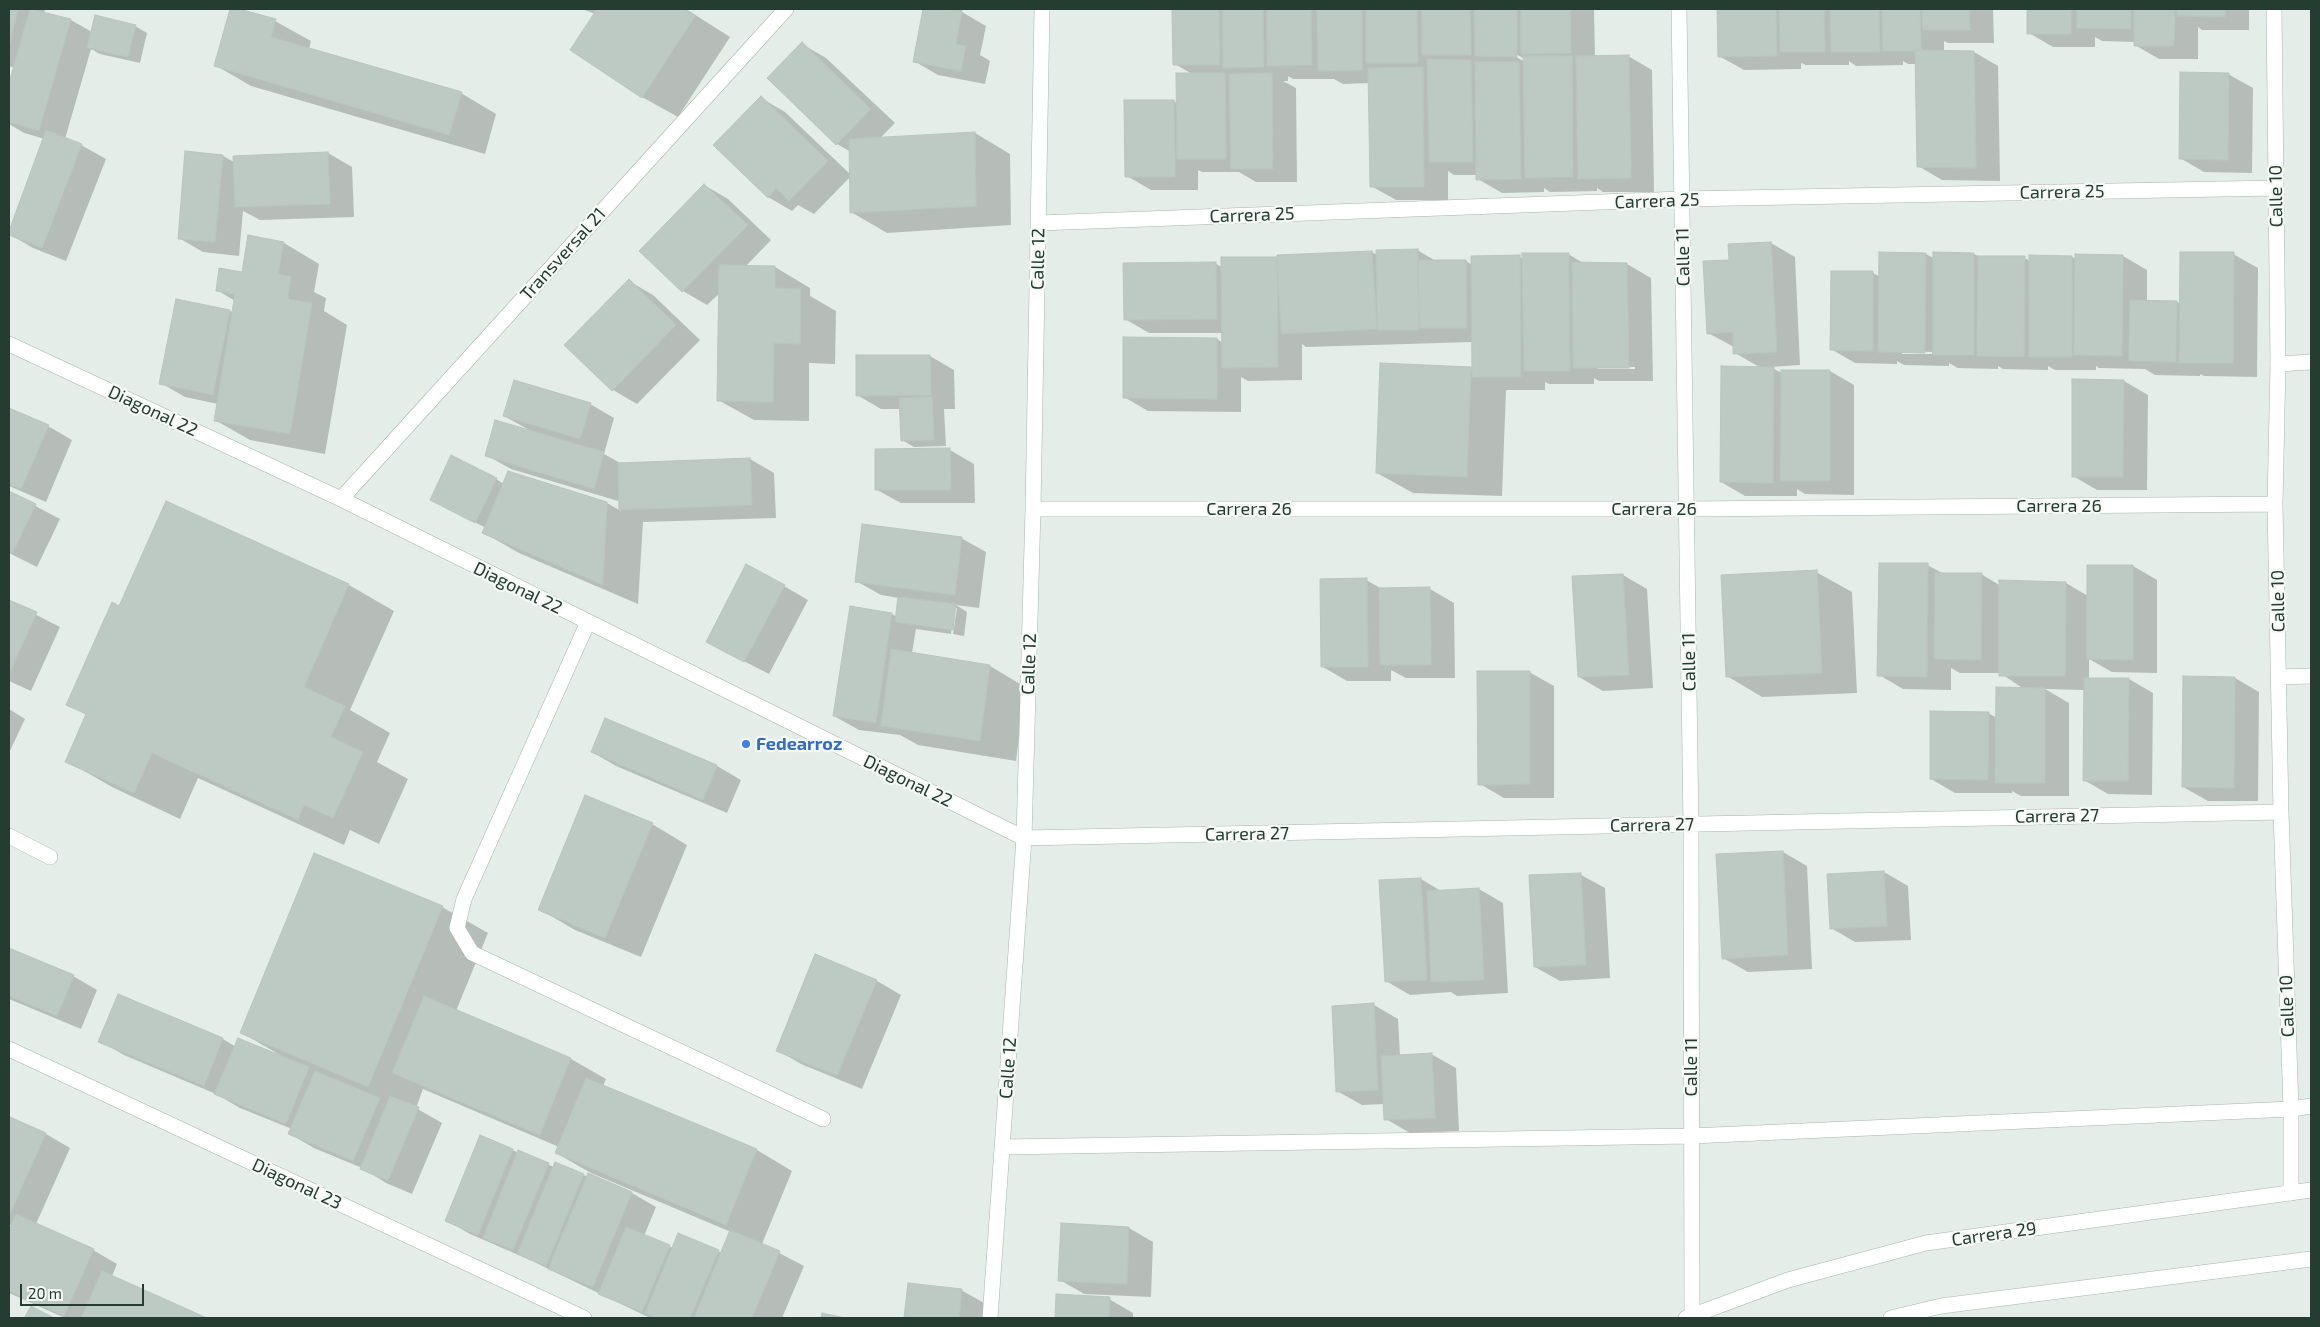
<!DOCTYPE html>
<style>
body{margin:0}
#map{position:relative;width:2320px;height:1327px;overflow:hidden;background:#e4ede7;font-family:"Exo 2",sans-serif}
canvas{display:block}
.frame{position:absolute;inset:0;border:10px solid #253d31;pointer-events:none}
.scale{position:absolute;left:20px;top:1284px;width:124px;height:22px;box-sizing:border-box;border:2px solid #253d31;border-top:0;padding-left:6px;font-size:15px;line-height:18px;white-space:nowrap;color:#253d31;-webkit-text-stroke:4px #f5f9f6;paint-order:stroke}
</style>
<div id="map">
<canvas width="2320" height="1327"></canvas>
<div class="frame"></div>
<div class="scale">20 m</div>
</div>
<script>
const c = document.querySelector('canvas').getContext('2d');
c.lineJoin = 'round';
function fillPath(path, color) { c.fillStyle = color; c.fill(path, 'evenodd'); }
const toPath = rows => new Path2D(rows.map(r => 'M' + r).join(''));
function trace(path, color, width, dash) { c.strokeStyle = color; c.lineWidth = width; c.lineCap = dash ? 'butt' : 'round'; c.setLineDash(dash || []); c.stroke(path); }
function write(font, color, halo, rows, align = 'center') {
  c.font = font + ' "Exo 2",sans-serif'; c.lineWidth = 4.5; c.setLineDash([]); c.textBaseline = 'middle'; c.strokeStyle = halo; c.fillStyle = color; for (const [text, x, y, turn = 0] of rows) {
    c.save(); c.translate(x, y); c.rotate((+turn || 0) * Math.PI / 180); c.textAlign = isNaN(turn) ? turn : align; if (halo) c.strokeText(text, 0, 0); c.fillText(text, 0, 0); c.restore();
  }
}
const shadow = toPath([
 [9,9,45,9,44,13,71,20,92,32,135,26,147,33,140,63,100,54,91,49,65,139,81,145,106,159,66,261,33,248,9,234,45,139,24,133,9,124,9,87,14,68,9,66],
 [231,9,275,21,311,41,309,49,461,93,496,114,485,154,251,86,215,65],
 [582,9,686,9,730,37,678,117,642,97,595,14],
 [924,9,947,9,962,12,986,26,980,55,990,61,985,84,938,75,914,61],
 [1174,9,1594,9,1595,57,1628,56,1652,70,1654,192,1603,192,1597,188,1597,191,1550,192,1544,188,1544,192,1502,193,1478,179,1478,175,1454,175,1448,171,1448,200,1396,200,1371,186,1370,83,1343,84,1334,79,1293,79,1288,76,1288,81,1283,81,1296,88,1297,182,1256,182,1239,172,1202,172,1198,170,1198,190,1151,190,1127,176,1173,101,1178,103,1192,74,1175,64],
 [1512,52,1525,59,1525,62,1511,54],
 [1718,9,1993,9,1994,43,1948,43,1944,41,1944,52,1974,52,1998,66,2000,181,1942,180,1918,166,1917,64,1908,64,1903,61,1903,65,1856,66,1849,61,1849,65,1806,65,1801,63,1801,69,1744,70,1719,56],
 [2029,9,2249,9,2249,30,2202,30,2198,27,2198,59,2159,59,2135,45,2135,42,2102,41,2095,37,2095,47,2053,47,2029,33],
 [802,44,826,58,895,123,880,138,975,133,1010,154,1011,225,887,233,851,212,851,176,814,214,798,205,792,211,768,197,761,98,785,112,851,175,851,152,837,144],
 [2228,74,2253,88,2252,173,2204,172,2180,158],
 [186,152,223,156,234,162,234,157,328,153,352,167,354,217,260,220,243,211,239,256,203,252,179,238],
 [704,185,728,199,771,240,745,267,775,267,810,288,810,296,836,311,835,364,809,363,809,421,754,420,718,400,720,293,707,305,683,291,640,250],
 [284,243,319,264,314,292,326,298,324,311,347,325,325,454,250,440,215,420,218,404,185,397,161,383,230,311,233,313,235,301,217,290],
 [1771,243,1795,257,1800,365,1770,367,1782,373,1830,371,1854,385,1854,495,1805,494,1797,489,1797,496,1745,496,1721,482,1761,368,1735,353,1734,347,1708,333,1730,261],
 [1417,250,1436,261,1466,261,1472,265,1520,257,1523,259,1568,254,1585,264,1627,264,1651,278,1653,381,1599,381,1594,378,1594,384,1549,384,1545,382,1545,390,1506,390,1502,496,1413,493,1377,473,1470,368,1474,370,1473,342,1306,347,1302,344,1302,380,1248,381,1241,377,1241,412,1148,411,1124,397,1217,339,1223,343,1223,333,1149,333,1125,319,1216,264,1222,267,1222,258,1277,258,1372,252,1377,255],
 [1597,367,1635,367,1635,369,1597,369],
 [1926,254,1935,259,1935,254,1974,254,1980,257,2024,258,2031,261,2072,257,2076,259,2123,256,2147,270,2147,302,2177,302,2181,304,2233,254,2258,268,2257,377,2204,376,2200,374,2200,376,2155,375,2145,369,2099,368,2096,366,2096,370,2055,370,2048,366,2048,370,2003,369,1998,366,1998,369,1958,368,1949,363,1949,366,1904,365,1897,361,1897,364,1855,363,1831,349,1832,272,1873,273,1880,277],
 [1902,351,1932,352,1932,354,1902,354],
 [629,281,653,295,700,340,637,404,613,390],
 [857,356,930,356,954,370,955,409,944,409,946,446,914,447,902,440,901,409,881,409,857,395],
 [2124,381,2148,395,2147,490,2097,490,2073,476],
 [590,404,614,418,604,454,622,464,750,459,774,473,776,518,643,522,638,604,519,553,484,533,486,528,431,499,496,479,504,484,607,503,621,511,620,496,618,501,511,469,486,455,531,431,504,416],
 [9,409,48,426,72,440,46,502,9,486],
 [877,450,950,450,974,464,975,503,901,503,877,490],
 [9,492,60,519,37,567,9,553],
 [167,503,349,585,394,611,350,710,390,733,377,762,408,779,379,844,350,830,344,845,198,778,180,819,112,787,67,761,87,715,68,704,120,607],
 [961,538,986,552,979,608,956,605,967,612,964,636,953,634,957,608,954,608,951,634,916,629,912,653,990,666,1025,687,1016,761,918,745,900,735,859,730,834,716,892,614,897,617,899,598,881,595,856,581],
 [1927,565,1944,574,1981,574,2001,586,2066,583,2088,596,2133,566,2157,580,2157,673,2112,672,2089,659,2089,679,2129,679,2153,693,2152,795,2108,794,2084,780,2085,690,2045,689,2069,703,2069,796,2021,796,2012,791,2012,793,1955,793,1931,779,1988,713,1997,718,2024,689,2000,673,1960,673,1951,668,1951,690,1903,689,1879,675],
 [1816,572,1852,592,1857,693,1762,697,1727,676],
 [1623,575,1647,589,1653,688,1603,691,1579,677,1573,577],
 [1366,580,1382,589,1430,589,1454,603,1455,678,1406,678,1391,670,1391,681,1347,681,1323,667],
 [784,586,808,600,769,674,732,655],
 [9,601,60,627,31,691,9,681],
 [1529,672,1554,686,1554,798,1504,798,1480,784],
 [2235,678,2259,692,2258,801,2208,801,2183,787],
 [9,709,25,719,9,753],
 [606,719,717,766,741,780,727,813,616,766,592,752],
 [652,824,687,845,641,957,575,930,539,909],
 [1783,852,1807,866,1812,969,1748,972,1723,958],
 [1884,872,1908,886,1911,940,1855,942,1831,928],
 [1581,875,1605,888,1610,978,1560,981,1535,967],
 [1421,879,1441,891,1479,889,1503,903,1508,993,1457,996,1451,992,1410,995,1386,981],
 [442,907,488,933,456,1011,571,1059,606,1079,603,1086,757,1150,792,1171,762,1244,804,1266,782,1318,650,1318,530,1260,470,1234,446,1220,512,1150,554,1167,556,1163,588,1177,588,1175,632,1193,656,1207,644,1236,673,1248,718,1251,722,1253,731,1232,591,1173,556,1153,559,1147,423,1089,416,1108,442,1123,412,1194,386,1183,362,1168,314,1148,290,1134,292,1129,240,1108,216,1094,124,1055,100,1041,118,996,223,1039,236,1047,279,1056,280,1055,242,1033],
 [9,949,73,976,97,990,81,1029,9,999],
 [816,956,877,981,901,995,862,1089,801,1064,777,1050],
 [1374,1005,1398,1019,1400,1056,1431,1054,1456,1068,1459,1131,1410,1133,1386,1119,1385,1104,1362,1105,1337,1091],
 [10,1118,46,1134,70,1148,36,1224,93,1250,117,1264,112,1276,204,1318,65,1318,9,1293,9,1234,12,1226,9,1224],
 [1062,1224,1129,1228,1153,1242,1151,1297,1084,1294,1060,1280],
 [909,1284,961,1290,986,1304,984,1318,905,1318],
 [1057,1296,1109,1299,1133,1313,1133,1318,1056,1318]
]);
const building = toPath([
 [9,9,18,9,9,47,9,9],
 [30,9,71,19,39,131,9,122,9,83,30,9],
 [230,9,239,9,276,19,271,37,462,92,449,135,214,66,230,9],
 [597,9,684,9,695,16,642,98,570,50,597,9],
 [923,9,962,10,956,44,966,46,961,71,913,62,923,9],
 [1172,9,1219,9,1220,65,1173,65,1172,9],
 [1222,9,1263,9,1264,67,1223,68,1222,9],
 [1267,9,1311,9,1312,65,1267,66,1267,9],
 [1317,9,1362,9,1362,70,1318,71,1317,9],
 [1366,9,1417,9,1418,63,1366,63,1366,9],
 [1422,9,1470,9,1471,55,1422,55,1422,9],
 [1474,9,1517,9,1517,57,1475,56,1474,9],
 [1521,9,1570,9,1571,53,1521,54,1521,9],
 [1717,9,1776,9,1777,56,1718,57,1717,9],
 [1779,9,1824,9,1825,52,1780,52,1779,9],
 [1830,9,1879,9,1880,52,1831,52,1830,9],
 [1882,9,1920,9,1921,51,1883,51,1882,9],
 [1922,9,1969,9,1970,30,1923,30,1922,9],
 [2027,9,2071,9,2071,34,2027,34,2027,9],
 [2077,9,2131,9,2131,29,2077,28,2077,9],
 [2134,9,2175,9,2174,46,2134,46,2134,9],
 [2177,9,2225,9,2225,17,2177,16,2177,9],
 [95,15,136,25,128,57,87,48,95,15],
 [802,42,871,109,836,145,767,78,802,42],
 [1915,50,1974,51,1976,168,1917,167,1915,50],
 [1629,55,1631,178,1578,179,1576,56,1629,55],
 [1523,56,1572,56,1573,177,1525,178,1523,56],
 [1427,59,1471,60,1473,162,1429,162,1427,59],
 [1475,62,1519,62,1521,179,1476,180,1475,62],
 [1423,67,1424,187,1370,187,1368,68,1423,67],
 [2180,72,2229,73,2228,160,2179,159,2180,72],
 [1176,73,1225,73,1226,159,1177,159,1176,73],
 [1272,73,1273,169,1231,169,1229,74,1272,73],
 [761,96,828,161,789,201,776,188,768,198,713,145,761,96],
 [1124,100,1174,100,1175,177,1125,177,1124,100],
 [46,130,82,144,42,248,9,235,9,231,46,130],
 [975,132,976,206,850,213,849,139,975,132],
 [185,151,223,155,215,242,178,239,185,151],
 [328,152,330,204,235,207,233,156,328,152],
 [704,184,748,225,682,292,639,251,704,184],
 [248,235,284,242,278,274,291,277,288,299,312,303,290,434,214,421,235,294,216,291,219,268,242,272,248,235],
 [1771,242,1777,352,1733,354,1733,332,1707,334,1703,261,1729,260,1728,244,1771,242],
 [1418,249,1419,330,1378,330,1376,250,1418,249],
 [1372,251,1377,329,1281,334,1277,255,1372,251],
 [1879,252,1926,253,1925,353,1878,352,1879,252],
 [1933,252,1974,253,1974,355,1933,355,1933,252],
 [2180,252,2234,252,2233,363,2179,363,2180,252],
 [1522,253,1569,253,1570,371,1524,371,1522,253],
 [2075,254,2123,255,2122,356,2074,355,2075,254],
 [1520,255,1521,377,1472,377,1471,256,1520,255],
 [2029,255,2072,256,2072,357,2029,357,2029,255],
 [1978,256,2025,256,2024,357,1977,356,1978,256],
 [1221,257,1277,257,1278,367,1222,368,1221,257],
 [1418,260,1466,260,1467,328,1419,328,1418,260],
 [1216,262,1217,319,1124,320,1123,263,1216,262],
 [1572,262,1627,263,1629,368,1573,368,1572,262],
 [719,265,775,266,775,288,801,289,800,344,774,343,773,402,717,401,719,265],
 [1831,271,1873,271,1873,351,1830,350,1831,271],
 [629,279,676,325,612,391,564,345,629,279],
 [176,299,230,310,213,395,159,384,176,299],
 [2130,300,2177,301,2176,362,2129,361,2130,300],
 [1123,337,1217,338,1217,399,1123,398,1123,337],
 [856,355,930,355,931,395,856,396,856,355],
 [1380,363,1471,367,1467,477,1376,473,1380,363],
 [1721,366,1774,367,1773,483,1720,482,1721,366],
 [1781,370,1830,370,1830,481,1780,481,1781,370],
 [2072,379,2124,380,2123,477,2072,477,2072,379],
 [514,380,591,403,580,439,503,416,514,380],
 [932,397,934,440,901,441,899,398,932,397],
 [9,408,49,425,21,489,9,484,9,408],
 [495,420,604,452,594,489,485,456,495,420],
 [950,448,951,490,875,490,875,449,950,448],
 [451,455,497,478,475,523,430,500,451,455],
 [750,458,752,505,619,510,618,463,750,458],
 [508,471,607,502,603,585,482,533,508,471],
 [9,491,36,504,12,554,9,552,9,491],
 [166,501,349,584,304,687,345,706,331,737,363,752,333,818,304,805,298,820,152,753,134,793,65,762,86,714,66,705,112,602,119,606,166,501],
 [862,524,962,537,955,595,855,582,862,524],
 [1879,563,1928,563,1927,677,1877,676,1879,563],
 [746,564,785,585,744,662,706,642,746,564],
 [2087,565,2133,565,2133,660,2087,659,2087,565],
 [1817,570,1822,673,1726,677,1721,575,1817,570],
 [1935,573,1982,573,1981,660,1934,659,1935,573],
 [1623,574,1629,675,1578,677,1572,576,1623,574],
 [1367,578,1368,667,1321,667,1320,579,1367,578],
 [1999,580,2066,582,2065,676,1999,676,1999,580],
 [1430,587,1431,665,1380,665,1379,588,1430,587],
 [898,597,956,604,953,630,895,622,898,597],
 [9,600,37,612,9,674,9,600],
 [850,606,892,613,876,723,833,716,850,606],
 [891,649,990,665,980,741,881,726,891,649],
 [1477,671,1530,671,1530,784,1478,785,1477,671],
 [2183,676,2235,677,2234,788,2182,787,2183,676],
 [2084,678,2129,678,2128,781,2083,781,2084,678],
 [1996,687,2045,688,2045,783,1995,783,1996,687],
 [1930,711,1989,712,1988,780,1930,779,1930,711],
 [605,718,717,765,703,800,591,752,605,718],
 [585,795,653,823,605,938,538,910,585,795],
 [1783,851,1788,955,1722,959,1716,854,1783,851],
 [314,853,443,906,368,1087,240,1033,314,853],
 [1884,871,1887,926,1830,929,1827,874,1884,871],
 [1581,873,1586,965,1534,967,1529,875,1581,873],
 [1421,878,1427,980,1385,982,1379,880,1421,878],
 [1479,888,1484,980,1431,982,1427,891,1479,888],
 [9,948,74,975,57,1016,9,996,9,948],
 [815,954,877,980,837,1076,776,1051,815,954],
 [118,994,223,1038,204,1086,98,1042,118,994],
 [424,996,571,1058,540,1135,392,1073,424,996],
 [1374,1003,1378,1090,1336,1092,1332,1006,1374,1003],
 [238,1038,309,1067,286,1124,214,1094,238,1038],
 [1432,1053,1435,1118,1384,1120,1381,1056,1432,1053],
 [315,1071,380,1098,353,1161,288,1134,315,1071],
 [586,1078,757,1149,726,1225,555,1153,586,1078],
 [390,1096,419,1107,388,1181,360,1169,390,1096],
 [10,1117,46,1133,9,1216,9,1119,10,1117],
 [480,1135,513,1149,478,1235,445,1221,480,1135],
 [518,1150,549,1163,513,1250,483,1238,518,1150],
 [555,1162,584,1174,546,1266,517,1254,555,1162],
 [588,1173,632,1192,593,1287,548,1269,588,1173],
 [16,1214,94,1249,64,1316,9,1291,9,1231,16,1214],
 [1061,1223,1129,1227,1127,1284,1058,1281,1061,1223],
 [626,1227,670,1245,642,1312,598,1294,626,1227],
 [730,1230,780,1251,752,1318,694,1318,730,1230],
 [678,1233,719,1250,690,1318,657,1318,645,1313,678,1233],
 [102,1271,207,1318,81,1318,102,1271],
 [908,1283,962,1289,959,1318,904,1318,908,1283],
 [1056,1294,1110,1297,1109,1318,1055,1318,1056,1294],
 [31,1306,54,1318,24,1318,31,1306],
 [822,1313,845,1318,821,1318,822,1313]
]);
const lane = toPath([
 [2278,364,2311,362],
 [588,622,464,899,457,928,472,953,823,1119],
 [9,836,50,857],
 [2291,1109,2311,1106]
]);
const street = toPath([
 [1679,9,1691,825,1692,1316],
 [2274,9,2278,364,2275,504,2281,812,2291,1109,2291,1193],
 [1039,223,1682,199,2276,188],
 [9,344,341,499,1024,838,2281,812],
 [341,499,786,9],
 [1033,509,1687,509,2275,504],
 [2280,677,2311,676],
 [9,1049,584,1318],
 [1002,1147,1691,1136,2291,1109],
 [990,1318,1024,838,1033,509,1042,9]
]);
const secondary = toPath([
 [1686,1318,1788,1280,1926,1243,2311,1190],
 [1891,1318,1941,1306,2311,1259]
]);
const markers = [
 [746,744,5,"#3f7fe0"]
];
const streetNames = [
 ["Carrera 25",2062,192,-1],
 ["Calle 10",2276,196,-91],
 ["Carrera 25",1657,201,-2],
 ["Carrera 25",1252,215,-2],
 ["Transversal 21",563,254,-48],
 ["Calle 11",1683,257,-91],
 ["Calle 12",1038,259,-89],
 ["Diagonal 22",153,411,25],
 ["Carrera 26",2059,506],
 ["Carrera 26",1249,509],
 ["Carrera 26",1654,509],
 ["Diagonal 22",518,588,26],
 ["Calle 10",2278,601,-91],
 ["Calle 11",1689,662,-91],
 ["Calle 12",1029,664,-88],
 ["Diagonal 22",908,781,26],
 ["Carrera 27",2057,816,-1],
 ["Carrera 27",1652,825,-1],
 ["Carrera 27",1247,834,-1],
 ["Calle 10",2287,1006,-92],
 ["Calle 11",1691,1067,-90],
 ["Calle 12",1008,1068,-86],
 ["Diagonal 23",297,1184,25],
 ["Carrera 29",1994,1234,-8]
];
const shopNames = [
 ["Fedearroz",756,744]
];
fillPath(shadow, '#0003');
fillPath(building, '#bdcac3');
trace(building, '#b7c6bd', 1);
trace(lane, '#a7b5ad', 16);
trace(street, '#a7b5ad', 16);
trace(secondary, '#a3b8ad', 16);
trace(lane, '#fff', 15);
trace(street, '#fff', 15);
trace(secondary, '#fff', 15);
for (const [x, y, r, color] of markers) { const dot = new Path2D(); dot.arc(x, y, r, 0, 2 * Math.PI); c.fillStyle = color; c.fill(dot); trace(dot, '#f5f9f6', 2); }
write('18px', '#253d31', '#f5f9f6', streetNames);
write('bold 18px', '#366cbe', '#f5f9f6', shopNames, 'left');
</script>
